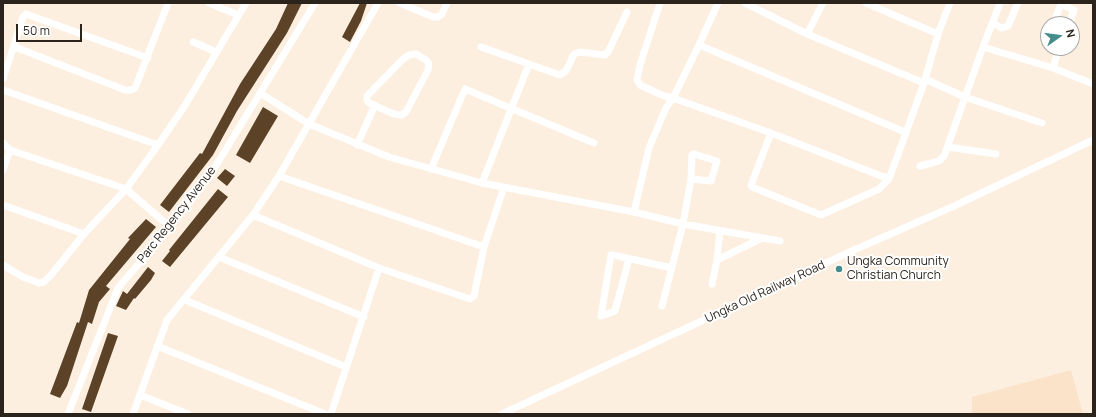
<!DOCTYPE html>
<style>
body{margin:0}
#map{position:relative;width:1096px;height:417px;overflow:hidden;background:#fdefdf;font-family:Manrope,sans-serif}
canvas{display:block}
.frame{position:absolute;inset:0;border:4px solid #2b241d;pointer-events:none}
.north{position:absolute;left:1040px;top:16px;width:40px;height:40px;box-sizing:border-box;background:#fff;border:1px solid #aaa7a5;border-radius:50%;rotate:76deg;font-size:11px;font-weight:700;line-height:16px;text-align:center;color:#2b241d}
.north::after{content:'';display:block;margin:auto;width:14px;height:18px;background:#458d8a;clip-path:polygon(50% 0,100% 100%,50% 72%,0 100%)}
.scale{position:absolute;left:16px;top:24px;width:66px;height:18px;box-sizing:border-box;border:2px solid #2b241d;border-top:0;padding-left:5px;font-size:12px;line-height:14px;white-space:nowrap;color:#2b241d;-webkit-text-stroke:3px #fff;paint-order:stroke}
</style>
<div id="map">
<canvas width="1096" height="417"></canvas>
<div class="frame"></div>
<div class="north">N</div>
<div class="scale">50 m</div>
</div>
<script>
const c = document.querySelector('canvas').getContext('2d');
c.lineJoin = 'round';
function fillPath(path, color) { c.fillStyle = color; c.fill(path, 'evenodd'); }
const toPath = rows => new Path2D(rows.map(r => 'M' + r).join(''));
function trace(path, color, width, dash) { c.strokeStyle = color; c.lineWidth = width; c.lineCap = dash ? 'butt' : 'round'; c.setLineDash(dash || []); c.stroke(path); }
function write(font, color, halo, rows, align = 'center') {
  c.font = font + ' Manrope,sans-serif'; c.lineWidth = 4; c.setLineDash([]); c.textBaseline = 'middle'; c.strokeStyle = halo; c.fillStyle = color; for (const [text, x, y, turn = 0] of rows) {
    c.save(); c.translate(x, y); c.rotate((+turn || 0) * Math.PI / 180); c.textAlign = isNaN(turn) ? turn : align; if (halo) c.strokeText(text, 0, 0); c.fillText(text, 0, 0); c.restore();
  }
}
const built = toPath([
 [1071,370,1083,414,972,414,972,397]
]);
const building = toPath([
 [288,3,302,3,287,33,237,111,213,155,169,212,160,205,200,153,202,154,240,84,276,29],
 [360,3,367,3,361,21,350,42,342,37],
 [263,107,278,116,250,163,236,155],
 [225,169,235,176,227,186,217,178],
 [218,189,228,197,170,267,162,261,170,251,169,250],
 [146,219,156,227,106,286,110,289,99,302,92,324,88,322,67,386,60,398,50,394,77,322,79,323,89,290,130,239,128,238],
 [148,267,155,273,151,280,135,299,134,298,126,310,116,306,123,291,127,294],
 [108,333,118,336,91,412,82,409]
]);
const street = toPath([
 [209,3,238,15],
 [400,3,433,17,438,17,442,14,447,3],
 [660,3,640,65,637,80,640,85,664,96,673,98,771,133,889,179],
 [745,3,807,34,924,83],
 [866,3,938,34],
 [993,23,1002,28,1008,26,1018,3],
 [1053,24,1061,4,1074,10,1069,24],
 [807,34,823,3],
 [193,42,216,52],
 [699,45,905,132],
 [15,47,125,90,131,90,135,88,168,3],
 [481,47,529,64],
 [983,47,1053,68,1093,84],
 [416,54,426,60,429,64,428,70,406,112,401,115,394,114,369,103,367,100,367,96,403,59,409,55,416,54],
 [1053,68,1059,48],
 [3,79,23,17,26,14,148,58],
 [925,79,965,97,1042,123],
 [3,90,158,145],
 [260,93,309,124,389,157,482,183,634,212,649,148,666,108,673,98,699,45,718,3],
 [771,133,751,185,752,187,821,215,879,189,889,179,924,83,938,34,950,3],
 [3,143,10,150,126,189,170,227],
 [357,145,375,105],
 [948,147,996,154],
 [920,166,939,161,944,156,983,47,1000,3],
 [431,169,465,89,594,143],
 [3,170,10,150],
 [279,176,484,247],
 [482,183,529,64,560,75,566,71,574,54,580,52,605,55,608,52,627,12],
 [3,205,84,234],
 [634,212,683,224,780,241],
 [253,215,379,268,470,299,474,296,484,247,504,187],
 [219,257,364,317],
 [629,259,615,311,601,316,611,255,613,255,672,268],
 [717,260,720,231],
 [3,265,23,277,39,283,44,282,51,275,84,234,126,189,158,145,184,107,246,3],
 [712,284,717,260,760,239],
 [185,300,346,367],
 [662,306,683,224,691,179,692,155,694,154,717,161,711,181,691,179],
 [157,346,325,414],
 [140,395,188,414],
 [68,414,118,288,170,227,209,177,315,3],
 [133,414,167,320,253,215,279,176,378,3],
 [331,414,379,268],
 [502,414,854,250,952,207,1093,140]
]);
const markers = [
 [839,269,4,"#458d8a"]
];
const streetNames = [
 ["Parc Regency Avenue",177,215,-52],
 ["Ungka Old Railway Road",765,292,-25]
];
const poiNames = [
 ["Ungka Community",847,262],
 ["Christian Church",847,276]
];
fillPath(built, '#fbe3ca');
fillPath(building, '#5c4327');
trace(street, '#fff', 7);
for (const [x, y, r, color] of markers) { const dot = new Path2D(); dot.arc(x, y, r, 0, 2 * Math.PI); c.fillStyle = color; c.fill(dot); trace(dot, '#fff', 1.5); }
write('12px', '#2b241d', '#fff', streetNames);
write('12px', '#2b241d', '#fff', poiNames, 'left');
</script>
